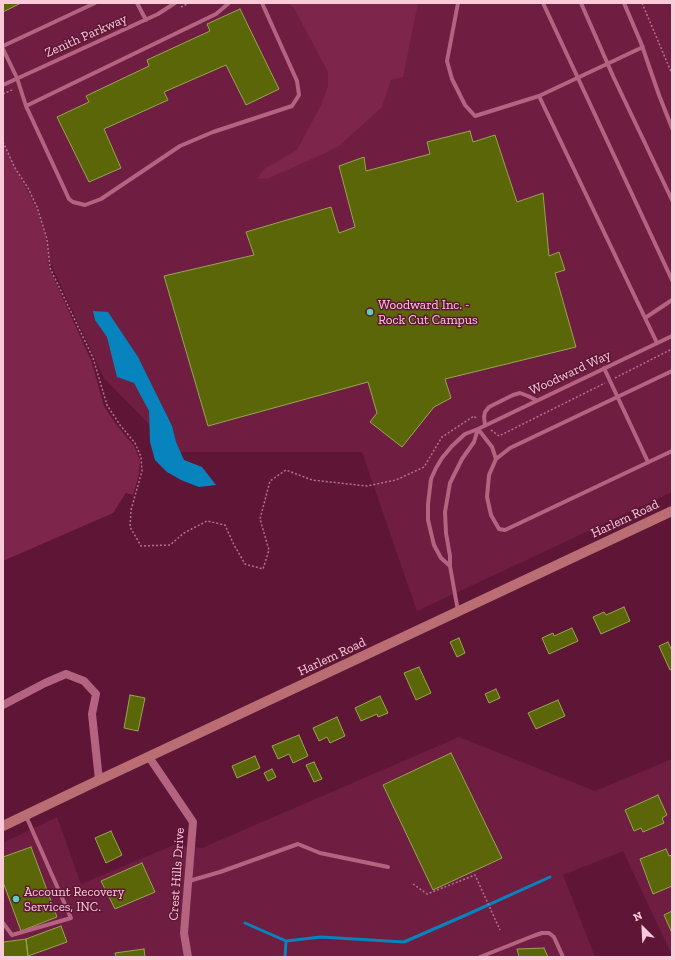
<!DOCTYPE html>
<style>
body{margin:0}
#map{position:relative;width:675px;height:960px;overflow:hidden;background:#5f1636;font-family:"Zilla Slab",serif}
canvas{display:block}
.frame{position:absolute;inset:0;border:4px solid #f9cbd9;pointer-events:none}
.north{position:absolute;left:623px;top:908px;width:40px;height:40px;-webkit-text-stroke:3px #5f1636;paint-order:stroke;rotate:336deg;font-size:11px;font-weight:700;line-height:16px;text-align:center;color:#f9cbd9}
.north::after{content:'';display:block;margin:auto;width:14px;height:18px;background:#f9cbd9;clip-path:polygon(50% 0,100% 100%,50% 72%,0 100%)}
</style>
<div id="map">
<canvas width="675" height="960"></canvas>
<div class="frame"></div>
<div class="north">N</div>
</div>
<script>
const c = document.querySelector('canvas').getContext('2d');
c.lineJoin = 'round';
function fillPath(path, color) { c.fillStyle = color; c.fill(path, 'evenodd'); }
const toPath = rows => new Path2D(rows.map(r => 'M' + r).join(''));
function trace(path, color, width, dash) { c.strokeStyle = color; c.lineWidth = width; c.lineCap = dash ? 'butt' : 'round'; c.setLineDash(dash || []); c.stroke(path); }
function write(font, color, halo, rows, align = 'center') {
  c.font = font + ' "Zilla Slab",serif'; c.lineWidth = 3; c.setLineDash([]); c.textBaseline = 'middle'; c.strokeStyle = halo; c.fillStyle = color; for (const [text, x, y, turn = 0] of rows) {
    c.save(); c.translate(x, y); c.rotate((+turn || 0) * Math.PI / 180); c.textAlign = isNaN(turn) ? turn : align; if (halo) c.strokeText(text, 0, 0); c.fillText(text, 0, 0); c.restore();
  }
}
const built = toPath([
 [3,3,672,3,672,492,417,611,362,452,176,452,104,378,3,162],
 [459,737,595,791,672,759,672,955,623,851,563,875,595,957,3,957,3,843,57,817,81,884,174,845,202,848]
]);
const green = toPath([
 [288,3,418,3,403,77,391,80,382,107,339,146,321,155,269,178,257,179,264,169,280,160,297,150,321,105,328,87,328,72,294,8],
 [3,145,37,210,46,240,49,268,91,360,104,406,115,423,134,446,140,460,139,474,133,495,126,493,113,513,3,561]
]);
const water = toPath([
 [93,311,108,312,138,357,172,426,176,442,184,460,202,467,216,485,199,487,181,480,167,472,155,460,150,442,149,411,134,383,117,377,107,337,95,320]
]);
const stream = toPath([
 [245,923,286,941,321,937,404,942,466,915,550,877],
 [285,957,286,941]
]);
const building = toPath([
 [3,3,21,3,3,12,3,3],
 [240,9,279,89,246,105,226,65,164,92,168,100,104,129,121,168,89,182,57,117,89,102,86,96,149,66,147,60,210,31,207,24,240,9],
 [470,131,473,142,495,135,517,202,543,193,549,256,559,252,565,270,555,273,576,347,445,379,451,398,434,407,402,447,370,422,377,413,368,382,208,426,164,276,254,255,246,232,331,207,339,233,355,227,339,166,364,157,366,171,430,154,427,142,470,131],
 [624,607,630,621,601,634,593,617,604,612,606,615,624,607],
 [572,628,578,641,549,654,542,638,553,633,554,636,572,628],
 [459,638,465,653,457,657,450,642,459,638],
 [668,642,672,651,672,669,670,670,659,646,668,642],
 [419,667,431,693,416,700,404,673,419,667],
 [496,689,500,698,489,703,485,694,496,689],
 [130,695,145,698,138,731,124,728,130,695],
 [380,696,388,713,378,717,377,714,361,721,355,708,380,696],
 [558,700,565,716,536,729,528,713,558,700],
 [337,717,345,736,330,743,327,737,319,741,313,728,337,717],
 [299,735,308,756,293,763,289,754,278,759,272,746,299,735],
 [451,753,502,858,433,890,383,785,451,753],
 [255,756,260,768,237,778,232,766,255,756],
 [314,762,322,779,314,782,306,765,314,762],
 [272,769,276,777,268,781,264,773,272,769],
 [658,795,667,815,662,818,664,823,643,832,641,828,634,831,625,810,658,795],
 [111,831,122,855,106,863,95,838,111,831],
 [31,847,57,917,21,931,3,882,3,857,31,847],
 [666,849,669,856,672,855,672,886,653,894,640,859,666,849],
 [142,863,155,892,115,909,101,881,142,863],
 [672,911,672,933,664,915,672,911],
 [61,926,67,942,28,956,26,939,61,926],
 [26,939,28,957,3,957,3,941,4,942,26,939],
 [544,948,548,957,519,957,517,949,544,948],
 [144,949,145,957,116,957,115,953,144,949]
]);
const path = toPath([
 [642,3,672,74],
 [181,7,189,3],
 [3,94,14,89],
 [3,142,15,168,28,188,37,207,47,239,50,268,93,358,107,405,120,425,135,443,141,457,142,471,131,510,130,527,141,546,170,545,184,533,207,521,225,525,234,545,245,564,263,569,269,550,260,519,270,481,286,470,312,480,367,486,396,480,424,467,442,437,474,416,477,419],
 [615,378,672,349],
 [491,430,499,436,605,383],
 [413,884,427,894,475,875,500,930]
]);
const service = toPath([
 [137,3,146,20],
 [458,3,447,61,452,79,465,105,475,116,539,96,657,343],
 [543,3,672,280],
 [581,3,613,76,672,200],
 [624,3,641,43,659,95,672,128],
 [3,46,95,3],
 [3,49,17,78,26,106,69,199,73,202,85,205,101,199,180,146,213,132,292,106,299,95,297,81,262,3],
 [3,85,158,14,175,3],
 [539,96,643,47],
 [26,106,216,14,229,3],
 [645,318,672,300],
 [604,368,648,462],
 [485,425,484,417,485,412,489,407,513,395,520,393,528,396,536,400],
 [478,429,492,447,496,459,489,475,487,497,491,515,499,529,505,530,672,451],
 [496,459,510,448,672,371],
 [450,566,441,558,434,545,428,520,428,504,431,479,436,468,442,458,452,446,465,434,478,429,672,336],
 [458,611,450,566,450,556,446,533,445,512,450,483,462,459,474,442,478,429],
 [189,881,220,872,298,844,320,853,388,867],
 [3,923,12,935,71,918,26,816],
 [480,957,533,936,542,933,549,933,554,937,563,957]
]);
const minor = toPath([
 [3,705,45,683,66,674,84,681,96,694,92,714,99,780],
 [149,757,193,822,184,933,188,957]
]);
const secondary = toPath([
 [3,826,99,780,672,511]
]);
const markers = [
 [370,312,4,"#5eceb8"],
 [16,899,4,"#5eceb8"]
];
const streetNames = [
 ["Zenith Parkway",86,36,-24],
 ["Woodward Way",570,373,-25],
 ["Harlem Road",625,519,-25],
 ["Harlem Road",332,657,-25],
 ["Crest Hills Drive",177,874,-86]
];
const poiNames = [
 ["Woodward Inc. -",378,305],
 ["Rock Cut Campus",378,320],
 ["Account Recovery",24,892],
 ["Services, INC.",24,907]
];
fillPath(built, '#6f1e41');
fillPath(green, '#7d254a');
fillPath(water, '#0784bd');
trace(stream, '#0784bd', 3);
fillPath(building, '#5a6608');
trace(building, '#96a553', 1);
trace(path, '#af748b', 1.5, [2, 2]);
trace(service, '#b46380', 4);
trace(minor, '#b46380', 8);
trace(secondary, '#ba6e74', 10);
for (const [x, y, r, color] of markers) { const dot = new Path2D(); dot.arc(x, y, r, 0, 2 * Math.PI); c.fillStyle = color; c.fill(dot); trace(dot, '#5f1636', 1.5); }
write('13px', '#f9cbd9', '#5f1636', streetNames);
write('13px', '#f9cbd9', '#5f1636', poiNames, 'left');
</script>
